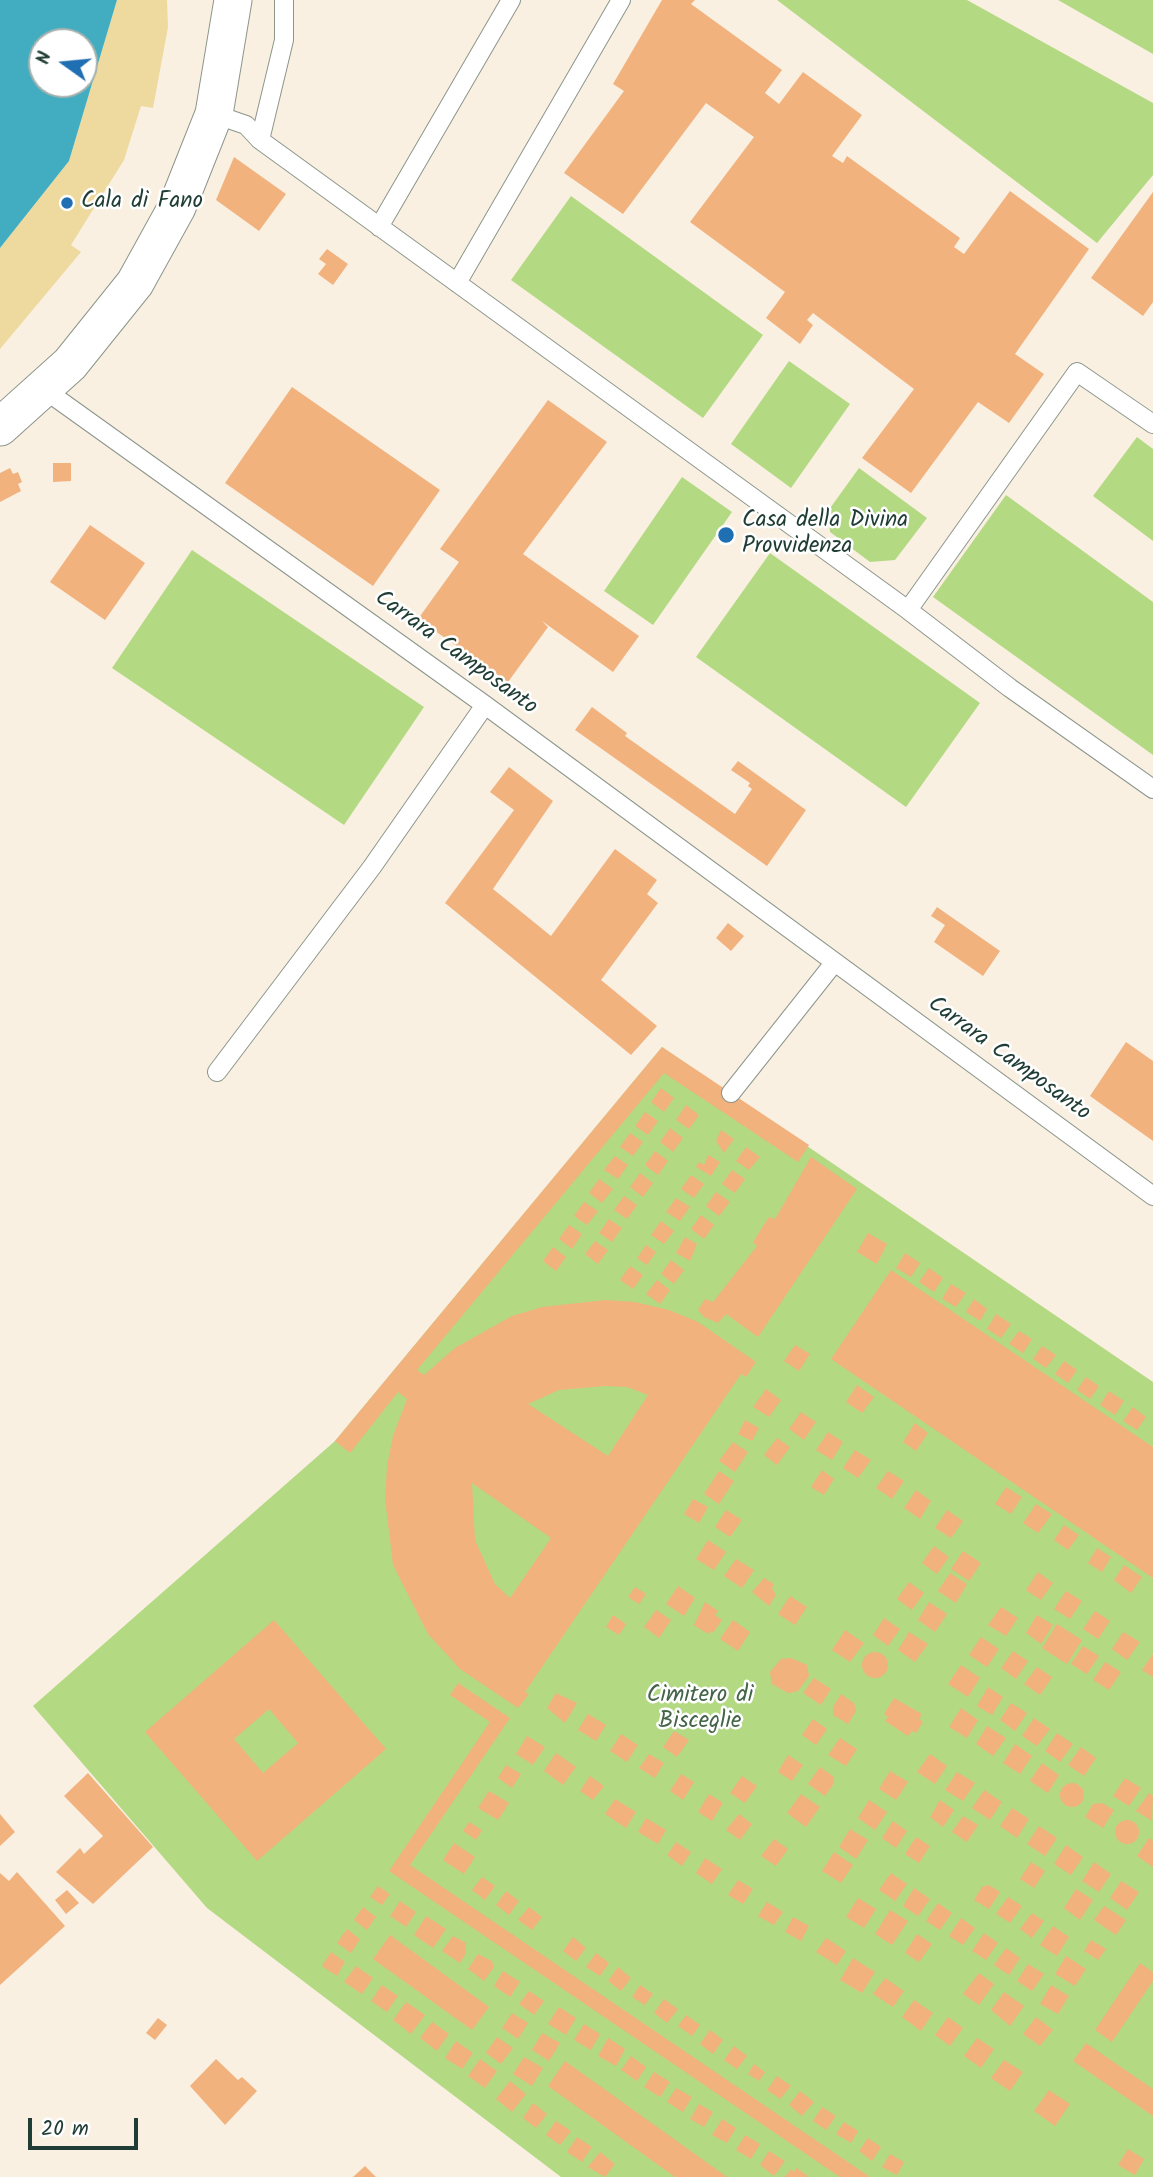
<!DOCTYPE html>
<style>
body{margin:0}
#map{position:relative;width:1153px;height:2177px;overflow:hidden;background:#f9f0e2;font-family:Kalam,sans-serif}
canvas{display:block}
.north{position:absolute;left:28px;top:28px;width:70px;height:70px;box-sizing:border-box;background:#fff;border:2px solid #a5b1ae;border-radius:50%;rotate:285deg;font-size:19px;font-weight:700;line-height:28px;text-align:center;color:#1f3d34}
.north::after{content:'';display:block;margin:auto;width:24px;height:32px;background:#1f6fb2;clip-path:polygon(50% 0,100% 100%,50% 72%,0 100%)}
.scale{position:absolute;left:28px;top:2118px;width:110px;height:32px;box-sizing:border-box;border:4px solid #1f3d34;border-top:0;padding-left:9px;font-size:21px;line-height:24px;white-space:nowrap;color:#1f3d34;-webkit-text-stroke:5px #fff;paint-order:stroke}
</style>
<div id="map">
<canvas width="1153" height="2177"></canvas>
<div class="north">N</div>
<div class="scale">20 m</div>
</div>
<script>
const c = document.querySelector('canvas').getContext('2d');
c.lineJoin = 'round';
function fillPath(path, color) { c.fillStyle = color; c.fill(path, 'evenodd'); }
const toPath = rows => new Path2D(rows.map(r => 'M' + r).join(''));
function trace(path, color, width, dash) { c.strokeStyle = color; c.lineWidth = width; c.lineCap = dash ? 'butt' : 'round'; c.setLineDash(dash || []); c.stroke(path); }
function write(font, color, halo, rows, align = 'center') {
  c.font = font + ' Kalam,sans-serif'; c.lineWidth = 5; c.setLineDash([]); c.textBaseline = 'middle'; c.strokeStyle = halo; c.fillStyle = color; for (const [text, x, y, turn = 0] of rows) {
    c.save(); c.translate(x, y); c.rotate((+turn || 0) * Math.PI / 180); c.textAlign = isNaN(turn) ? turn : align; if (halo) c.strokeText(text, 0, 0); c.fillText(text, 0, 0); c.restore();
  }
}
const green = toPath([
 [777,0,967,0,1153,103,1153,175,1097,243],
 [1058,0,1153,0,1153,54],
 [571,196,763,335,703,418,511,280],
 [789,361,850,404,791,488,731,444],
 [1137,437,1153,449,1153,541,1093,496],
 [859,468,927,518,895,560,870,562,830,532,828,511],
 [682,477,732,512,653,625,604,591],
 [1006,495,1153,602,1153,755,933,597],
 [192,550,424,707,344,825,112,668],
 [770,553,980,703,906,807,696,657],
 [662,1047,1153,1382,1153,2177,561,2177,207,1908,33,1706,335,1441]
]);
const sand = toPath([
 [117,0,167,0,168,27,153,108,141,106,124,160,71,245,81,252,0,349,0,248,69,161]
]);
const water = toPath([
 [0,0,117,0,69,161,0,248],
 [42,42,84,42,84,84,42,84]
]);
const building = toPath([
 [662,0,695,0,691,4,782,70,765,93,779,104,803,72,862,115,832,156,843,163,847,156,960,238,954,247,964,254,1010,191,1089,249,1015,354,1044,374,1009,423,978,402,911,493,862,458,914,389,813,313,807,320,813,325,800,344,766,318,785,292,690,222,754,137,706,103,623,214,564,173,624,91,613,84],
 [234,157,286,194,259,231,216,200],
 [1153,192,1153,302,1143,316,1091,278],
 [327,249,348,264,333,285,318,274,326,264,319,259],
 [292,387,440,490,373,586,225,483],
 [548,400,607,442,523,554,639,636,613,672,542,621,548,627,508,682,418,619,459,562,440,549],
 [53,463,71,463,71,481,53,482],
 [10,468,13,474,18,472,22,482,18,484,21,491,0,502,0,473],
 [90,525,145,563,105,620,50,582],
 [592,707,627,733,625,736,735,814,752,789,748,786,750,783,731,770,738,761,806,810,767,866,575,730],
 [509,767,553,801,493,889,551,936,615,849,657,880,647,894,658,903,601,980,657,1026,631,1055,445,903,514,810,490,792],
 [937,907,1000,951,983,976,934,942,945,925,931,916],
 [728,923,744,936,731,951,716,938],
 [1126,1042,1153,1061,1153,1141,1090,1096],
 [662,1047,809,1145,798,1162,664,1073,417,1370,424,1375,455,1348,512,1316,542,1307,605,1300,635,1302,669,1310,698,1322,756,1362,746,1377,741,1374,525,1692,529,1694,518,1708,460,1669,428,1634,393,1565,385,1499,387,1466,393,1436,407,1399,398,1392,350,1453,335,1441],
 [605,1386,627,1387,648,1395,608,1456,528,1404,559,1390],
 [472,1483,551,1538,510,1598,495,1584,475,1540],
 [661,1088,674,1098,664,1112,651,1102],
 [686,1105,699,1115,689,1129,676,1120],
 [645,1112,658,1121,648,1135,635,1126],
 [670,1128,683,1138,673,1152,660,1142],
 [721,1130,734,1139,724,1153,716,1141],
 [630,1133,643,1142,633,1156,620,1147],
 [746,1147,760,1157,749,1170,736,1161],
 [655,1151,668,1161,658,1175,645,1165],
 [708,1155,720,1162,711,1176,696,1167,699,1162,704,1165],
 [615,1156,628,1165,618,1179,604,1170],
 [811,1157,857,1189,758,1337,726,1314,718,1323,704,1317,698,1310,705,1299,713,1302,757,1246,753,1242,769,1217,775,1219],
 [732,1170,745,1179,735,1193,722,1184],
 [640,1173,653,1183,643,1197,630,1187],
 [691,1175,704,1184,694,1198,681,1189],
 [599,1179,613,1189,602,1203,589,1193],
 [716,1192,730,1202,719,1216,706,1206],
 [624,1196,637,1205,627,1219,614,1210],
 [676,1198,690,1207,680,1221,666,1212],
 [584,1202,598,1211,587,1225,574,1216],
 [701,1215,714,1225,704,1239,691,1229],
 [609,1219,622,1228,612,1242,599,1233],
 [661,1221,674,1231,664,1244,651,1235],
 [569,1225,582,1234,572,1249,559,1239],
 [868,1233,887,1244,877,1264,857,1252],
 [685,1237,697,1244,690,1261,676,1253],
 [595,1241,608,1250,598,1264,585,1254],
 [646,1245,656,1252,647,1265,637,1258],
 [553,1247,566,1257,556,1271,543,1261],
 [905,1253,920,1263,911,1277,896,1268],
 [671,1260,684,1270,674,1284,661,1274],
 [630,1266,643,1275,633,1289,620,1280],
 [929,1268,943,1278,934,1292,919,1282],
 [891,1270,1153,1447,1153,1578,831,1359],
 [657,1280,670,1290,660,1304,646,1294],
 [951,1284,966,1293,956,1307,942,1299],
 [974,1299,987,1309,980,1321,966,1312],
 [996,1314,1011,1324,1001,1338,987,1329],
 [1019,1331,1032,1339,1023,1353,1009,1344],
 [795,1345,810,1354,799,1371,784,1361],
 [1042,1346,1056,1355,1046,1368,1033,1359],
 [1064,1361,1077,1370,1068,1383,1055,1374],
 [1086,1377,1099,1386,1090,1399,1077,1390],
 [857,1385,874,1397,862,1413,846,1402],
 [766,1389,781,1400,769,1417,753,1407],
 [1109,1391,1124,1401,1115,1415,1100,1405],
 [1133,1407,1146,1417,1137,1430,1123,1421],
 [801,1412,816,1422,804,1440,789,1429],
 [745,1420,759,1428,752,1441,738,1434],
 [915,1423,928,1433,916,1451,903,1442],
 [828,1432,843,1442,832,1460,816,1450],
 [777,1438,790,1447,777,1465,764,1455],
 [733,1442,748,1452,735,1472,719,1461],
 [855,1450,871,1460,858,1478,843,1468],
 [822,1470,834,1479,824,1495,811,1487],
 [719,1471,734,1481,719,1504,704,1494],
 [888,1471,904,1481,892,1499,876,1488],
 [1006,1487,1022,1497,1011,1514,995,1504],
 [916,1490,931,1501,920,1519,904,1508],
 [693,1499,708,1507,699,1523,684,1514],
 [1036,1504,1052,1514,1038,1533,1023,1523],
 [726,1510,742,1520,730,1537,715,1527],
 [947,1510,963,1521,951,1538,935,1528],
 [1064,1525,1079,1535,1068,1550,1054,1540],
 [708,1540,726,1552,714,1570,696,1559],
 [934,1546,949,1557,937,1574,922,1563],
 [1097,1548,1111,1557,1102,1572,1088,1563],
 [963,1551,981,1563,969,1581,951,1569],
 [736,1559,754,1570,742,1588,724,1576],
 [1124,1565,1142,1577,1131,1593,1114,1580],
 [1038,1572,1053,1583,1041,1600,1026,1590],
 [950,1573,967,1584,956,1603,938,1591],
 [764,1578,774,1584,772,1588,776,1595,769,1606,752,1592],
 [909,1582,924,1593,912,1610,897,1599],
 [678,1586,695,1598,684,1616,666,1604],
 [635,1587,646,1594,639,1604,628,1597],
 [1066,1591,1082,1601,1070,1619,1054,1609],
 [790,1596,807,1607,795,1625,778,1614],
 [705,1602,718,1611,715,1615,722,1620,713,1633,710,1631,708,1634,694,1625],
 [929,1602,947,1614,935,1632,918,1620],
 [1001,1607,1018,1618,1006,1636,988,1625],
 [656,1610,671,1620,659,1638,644,1627],
 [1095,1611,1110,1621,1098,1639,1083,1629],
 [613,1615,626,1624,619,1635,606,1627],
 [1037,1615,1053,1625,1041,1644,1026,1633],
 [884,1618,900,1629,888,1646,873,1635],
 [274,1620,386,1749,257,1861,145,1732],
 [269,1709,298,1743,263,1773,234,1739],
 [733,1620,750,1632,738,1651,720,1639],
 [1057,1624,1082,1640,1067,1664,1042,1648],
 [845,1630,864,1643,850,1662,832,1650],
 [909,1632,928,1644,915,1662,898,1650],
 [1123,1632,1140,1642,1127,1660,1112,1649],
 [981,1637,999,1649,987,1667,969,1655],
 [1083,1646,1099,1656,1087,1674,1071,1664],
 [1013,1651,1028,1661,1016,1679,1001,1668],
 '862 1665a13 13 0 1 1 26 0a13 13 0 1 1-26 0Z',
 [1153,1654,1153,1677,1142,1670],
 [791,1658,807,1665,809,1676,798,1691,788,1693,772,1684,770,1672,781,1659],
 [1105,1662,1121,1672,1109,1690,1093,1680],
 [961,1665,980,1678,968,1697,948,1684],
 [1037,1667,1052,1677,1040,1695,1024,1684],
 [814,1678,831,1689,821,1705,803,1693],
 [458,1683,510,1718,410,1865,870,2177,840,2177,389,1871,490,1722,450,1695],
 [988,1687,1003,1697,992,1715,977,1706],
 [556,1693,577,1703,565,1723,547,1708],
 [841,1694,854,1703,856,1711,848,1724,833,1715,833,1707],
 [894,1698,922,1714,919,1719,923,1722,916,1733,912,1731,908,1736,885,1721,888,1717,884,1714],
 [1011,1703,1027,1713,1015,1731,1000,1720],
 [961,1708,978,1720,967,1738,949,1727],
 [588,1714,606,1725,596,1741,578,1730],
 [1034,1718,1050,1729,1037,1746,1022,1736],
 [813,1719,827,1729,816,1745,802,1735],
 [987,1726,1006,1738,993,1756,976,1744],
 [674,1731,689,1740,677,1757,663,1747],
 [1057,1733,1073,1744,1060,1762,1045,1751],
 [621,1734,638,1745,627,1762,610,1751],
 [527,1736,545,1747,533,1765,516,1754],
 [840,1738,857,1749,846,1766,828,1755],
 [1015,1744,1032,1756,1020,1774,1003,1763],
 [1081,1747,1096,1758,1084,1776,1068,1765],
 [556,1753,576,1767,563,1785,544,1771],
 [649,1754,664,1763,655,1778,639,1768],
 [930,1754,947,1766,935,1784,917,1772],
 [788,1755,803,1765,792,1781,778,1772],
 [1042,1763,1059,1775,1048,1793,1030,1781],
 [506,1765,521,1774,512,1788,498,1778],
 [820,1767,834,1777,834,1783,825,1796,808,1784],
 [890,1771,908,1782,896,1800,879,1789],
 [957,1772,975,1783,963,1801,945,1790],
 [88,1773,153,1847,93,1904,56,1872,80,1848,84,1854,103,1836,64,1796],
 [681,1774,694,1782,683,1800,670,1791],
 [590,1776,604,1786,593,1800,580,1791],
 [742,1776,757,1786,745,1803,730,1793],
 [1125,1778,1141,1788,1129,1806,1113,1796],
 '1060 1795a12 12 0 1 1 24 0a12 12 0 1 1-24 0Z',
 [984,1790,1002,1802,990,1820,972,1808],
 [489,1791,509,1803,498,1820,478,1808],
 [1149,1793,1153,1796,1152,1821,1136,1811],
 [709,1794,723,1803,712,1821,698,1812],
 [801,1794,820,1807,806,1827,787,1813],
 [615,1799,636,1812,626,1828,605,1814],
 [869,1800,887,1812,875,1830,858,1818],
 [940,1800,954,1810,943,1827,930,1817],
 [1102,1803,1114,1810,1103,1828,1085,1817,1093,1804],
 [1012,1808,1029,1819,1017,1838,1000,1826],
 [0,1814,15,1832,0,1846],
 [739,1814,752,1824,740,1840,726,1830],
 [963,1816,978,1825,967,1842,952,1832],
 [646,1818,666,1830,658,1844,638,1832],
 '1115 1832a12 12 0 1 1 24 0a12 12 0 1 1-24 0Z',
 [893,1821,907,1831,896,1848,882,1838],
 [469,1822,482,1830,476,1840,463,1831],
 [1039,1826,1057,1838,1045,1856,1027,1844],
 [850,1829,868,1840,856,1859,839,1847],
 [916,1837,930,1846,919,1863,905,1854],
 [1149,1838,1153,1841,1153,1867,1137,1856],
 [774,1839,788,1849,776,1866,761,1856],
 [676,1842,691,1852,682,1866,667,1855],
 [454,1843,475,1857,464,1874,443,1860],
 [1066,1845,1083,1857,1071,1875,1054,1864],
 [834,1852,853,1865,841,1883,822,1871],
 [705,1858,722,1869,712,1884,696,1873],
 [1031,1862,1045,1871,1034,1888,1020,1879],
 [1094,1862,1111,1874,1099,1892,1082,1881],
 [17,1872,65,1926,0,1985,0,1873,9,1881],
 [891,1873,907,1884,895,1901,879,1890],
 [482,1877,495,1886,485,1900,472,1890],
 [738,1880,753,1889,743,1904,728,1895],
 [1121,1881,1139,1892,1127,1910,1110,1898],
 [989,1885,1000,1892,989,1909,974,1900,982,1887],
 [378,1886,390,1894,382,1905,370,1897],
 [914,1888,930,1899,918,1916,903,1906],
 [1076,1889,1093,1900,1080,1920,1064,1908],
 [67,1890,79,1903,66,1914,55,1900],
 [506,1891,519,1901,509,1915,496,1905],
 [1008,1897,1022,1906,1010,1923,996,1914],
 [858,1898,876,1909,864,1928,846,1917],
 [400,1901,416,1912,406,1927,390,1916],
 [767,1902,783,1912,774,1925,758,1916],
 [938,1903,952,1913,940,1930,926,1921],
 [1104,1906,1126,1920,1116,1935,1094,1920],
 [363,1907,376,1917,367,1930,354,1920],
 [529,1907,542,1917,532,1930,518,1920],
 [890,1910,908,1921,892,1945,875,1934],
 [1032,1913,1044,1921,1032,1938,1020,1929],
 [426,1916,446,1929,433,1948,414,1935],
 [793,1917,809,1926,801,1941,785,1932],
 [961,1918,975,1928,963,1945,949,1936],
 [1053,1926,1069,1937,1057,1956,1040,1945],
 [347,1929,360,1939,351,1953,337,1943],
 [984,1933,998,1943,986,1960,972,1951],
 [917,1934,932,1944,919,1962,905,1953],
 [390,1935,489,2007,472,2030,373,1959],
 [453,1936,466,1943,466,1953,460,1963,442,1951],
 [573,1937,586,1948,576,1961,563,1951],
 [826,1938,846,1951,837,1965,816,1952],
 [1091,1940,1106,1949,1098,1960,1084,1951],
 [1006,1948,1020,1958,1009,1975,994,1965],
 [331,1952,345,1962,337,1976,322,1966],
 [596,1953,609,1963,600,1976,586,1967],
 [478,1954,492,1961,494,1967,484,1981,468,1969],
 [1066,1956,1086,1969,1075,1986,1055,1974],
 [853,1958,875,1972,862,1993,840,1980],
 [1140,1963,1153,1972,1153,1981,1112,2042,1095,2030],
 [1028,1964,1044,1974,1032,1991,1017,1981],
 [356,1966,373,1978,362,1994,344,1982],
 [618,1967,631,1978,621,1991,608,1981],
 [503,1971,520,1982,510,1997,494,1986],
 [979,1973,994,1984,979,2005,963,1994],
 [885,1978,904,1991,893,2007,873,1994],
 [382,1985,398,1996,387,2012,371,2001],
 [640,1985,653,1994,645,2005,632,1997],
 [1051,1985,1069,1996,1058,2014,1040,2004],
 [529,1991,544,2001,534,2015,519,2004],
 [1004,1992,1024,2006,1010,2026,991,2010],
 [664,1999,678,2009,667,2023,654,2013],
 [914,2000,933,2013,921,2031,902,2017],
 [406,2002,425,2015,411,2034,393,2020],
 [559,2007,576,2018,566,2035,548,2024],
 [512,2013,528,2023,518,2039,502,2028],
 [686,2015,700,2025,692,2036,678,2026],
 [948,2017,963,2028,950,2046,935,2035],
 [1036,2017,1053,2030,1040,2046,1023,2034],
 [158,2018,167,2025,155,2040,146,2033],
 [432,2022,449,2034,437,2051,420,2038],
 [584,2024,600,2034,591,2050,574,2040],
 [710,2030,723,2040,713,2054,700,2044],
 [542,2033,560,2043,549,2061,532,2050],
 [497,2037,513,2048,501,2064,486,2053],
 [608,2038,625,2049,616,2066,598,2056],
 [977,2038,994,2049,981,2068,964,2056],
 [456,2041,473,2053,462,2069,445,2058],
 [1086,2043,1153,2089,1153,2116,1073,2061],
 [734,2046,747,2056,737,2069,724,2060],
 [631,2056,646,2067,637,2081,621,2070],
 [524,2057,543,2068,532,2086,513,2074],
 [216,2059,238,2080,242,2077,257,2091,225,2125,190,2086],
 [480,2059,497,2071,485,2088,468,2076],
 [1004,2060,1023,2072,1010,2091,991,2078],
 [565,2061,727,2177,675,2177,548,2086],
 [754,2064,765,2072,759,2081,748,2074],
 [654,2072,670,2082,660,2097,644,2087],
 [777,2076,791,2086,780,2099,767,2090],
 [510,2081,526,2094,512,2112,496,2099],
 [676,2088,692,2097,683,2112,667,2102],
 [1049,2090,1070,2104,1055,2126,1034,2111],
 [800,2091,814,2102,802,2116,789,2105],
 [533,2103,547,2114,536,2128,523,2118],
 [699,2104,713,2112,704,2127,690,2119],
 [822,2107,836,2116,826,2130,813,2121],
 [722,2119,736,2128,727,2143,712,2135],
 [556,2121,571,2131,560,2145,546,2135],
 [844,2122,858,2131,851,2143,836,2134],
 [745,2135,760,2144,751,2159,736,2150],
 [577,2137,592,2147,582,2162,567,2152],
 [868,2138,881,2147,872,2161,859,2151],
 [1128,2149,1144,2159,1135,2175,1118,2165],
 [769,2151,785,2161,774,2176,760,2165],
 [600,2152,615,2164,605,2177,588,2167],
 [890,2154,904,2162,897,2175,882,2167],
 [365,2166,376,2177,353,2177],
 [797,2168,809,2177,785,2177,791,2169,794,2172]
]);
const service = toPath([
 [284,0,284,40,260,140,908,610,1077,372,1153,424],
 [214,114,246,125,260,140],
 [379,227,511,0],
 [457,283,621,0],
 [45,390,485,705,1153,1196],
 [908,610,1010,688,1153,789],
 [217,1072,372,867,485,705],
 [731,1093,834,963]
]);
const minor = toPath([
 [0,427,70,364,135,283,177,207,214,114,233,0]
]);
const markers = [
 [67,203,7,"#1f6fb2"],
 [726,535,9,"#1f6fb2"]
];
const poiNames = [
 ["Cala di Fano",81,203],
 ["Casa della Divina",742,522],
 ["Provvidenza",742,548]
];
const streetNames = [
 ["Carrara Camposanto",455,654,36],
 ["Carrara Camposanto",1008,1060,36]
];
const parkNames = [
 ["Cimitero di",700,1697],
 ["Bisceglie",700,1723]
];
fillPath(green, '#b4d983');
fillPath(sand, '#eeda9e');
fillPath(water, '#42adc1');
fillPath(building, '#f1b27e');
trace(service, '#8c968b', 20);
trace(minor, '#8c968b', 39);
trace(service, '#fff', 18);
trace(minor, '#fff', 37);
for (const [x, y, r, color] of markers) { const dot = new Path2D(); dot.arc(x, y, r, 0, 2 * Math.PI); c.fillStyle = color; c.fill(dot); trace(dot, '#fff', 2.5); }
write('23px', '#1f3d34', '#fff', poiNames, 'left');
write('23px', '#1f3d34', '#fff', streetNames);
write('23px', '#446448', '#fff', parkNames);
</script>
